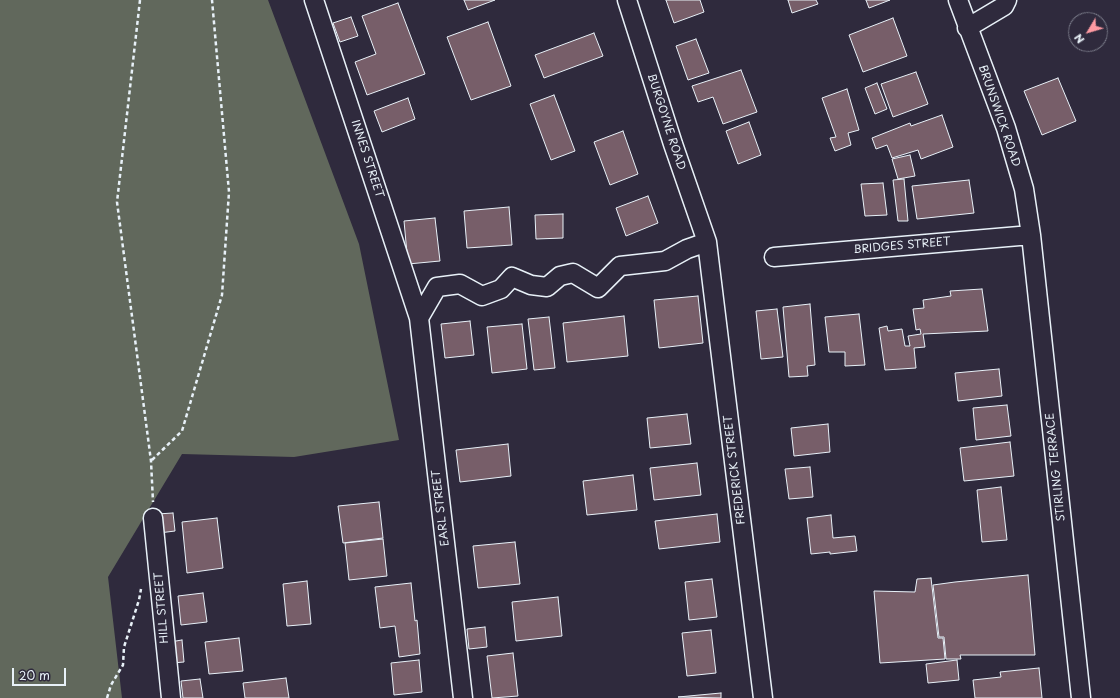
<!DOCTYPE html>
<style>
body{margin:0}
#map{position:relative;width:1120px;height:698px;overflow:hidden;background:#2f2a3d;font-family:"Playpen Sans",sans-serif}
canvas{display:block}
.north{position:absolute;left:1068px;top:12px;width:40px;height:40px;box-sizing:border-box;background:#2f2a3d;border:1px solid #797a88;border-radius:50%;rotate:232deg;font-size:11px;font-weight:700;line-height:16px;text-align:center;color:#e8f1f8}
.north::after{content:'';display:block;margin:auto;width:14px;height:18px;background:#ff9aa2;clip-path:polygon(50% 0,100% 100%,50% 72%,0 100%)}
.scale{position:absolute;left:12px;top:668px;width:54px;height:18px;box-sizing:border-box;border:2px solid #e8f1f8;border-top:0;padding-left:5px;font-size:12px;line-height:14px;white-space:nowrap;color:#e8f1f8;-webkit-text-stroke:3px #2f2a3d;paint-order:stroke}
</style>
<div id="map">
<canvas width="1120" height="698"></canvas>
<div class="north">N</div>
<div class="scale">20 m</div>
</div>
<script>
const c = document.querySelector('canvas').getContext('2d');
c.lineJoin = 'round';
function fillPath(path, color) { c.fillStyle = color; c.fill(path, 'evenodd'); }
const toPath = rows => new Path2D(rows.map(r => 'M' + r).join(''));
function trace(path, color, width, dash) { c.strokeStyle = color; c.lineWidth = width; c.lineCap = dash ? 'butt' : 'round'; c.setLineDash(dash || []); c.stroke(path); }
function write(font, color, halo, rows, align = 'center') {
  c.font = font + ' "Playpen Sans",sans-serif'; c.lineWidth = 3.5; c.setLineDash([]); c.textBaseline = 'middle'; c.strokeStyle = halo; c.fillStyle = color; for (const [text, x, y, turn = 0] of rows) {
    c.save(); c.translate(x, y); c.rotate((+turn || 0) * Math.PI / 180); c.textAlign = isNaN(turn) ? turn : align; if (halo) c.strokeText(text, 0, 0); c.fillText(text, 0, 0); c.restore();
  }
}
const green = toPath([
 [0,0,268,0,359,244,399,440,294,457,182,454,108,577,122,698,0,698]
]);
const building = toPath([
 [464,0,495,0,468,10,464,0],
 [666,0,700,0,704,12,674,23,666,0],
 [788,0,816,0,818,4,792,13,788,0],
 [866,0,890,0,869,8,866,0],
 [398,3,425,74,367,95,355,62,376,54,362,16,398,3],
 [351,17,358,36,340,42,333,23,351,17],
 [893,18,907,56,863,72,849,35,893,18],
 [488,22,511,86,471,100,447,37,488,22],
 [594,33,603,56,544,78,535,55,594,33],
 [696,39,709,73,688,80,676,46,696,39],
 [741,70,757,112,723,124,713,97,698,102,692,86,741,70],
 [916,72,928,104,893,117,881,84,916,72],
 [1058,78,1076,121,1042,135,1024,91,1058,78],
 [877,83,887,109,875,114,865,88,877,83],
 [847,89,859,130,848,133,851,145,835,151,830,138,836,137,822,98,847,89],
 [554,95,575,151,551,160,530,104,554,95],
 [408,98,415,119,382,132,374,111,408,98],
 [942,115,953,147,921,159,918,150,892,158,887,145,876,149,872,138,910,123,911,126,942,115],
 [749,122,761,155,738,164,726,131,749,122],
 [623,131,638,174,610,185,594,142,623,131],
 [910,155,915,176,898,179,892,159,910,155],
 [904,179,908,221,898,221,893,180,904,179],
 [969,180,974,213,917,219,912,186,969,180],
 [883,183,887,215,865,216,861,184,883,183],
 [648,196,658,223,626,236,616,208,648,196],
 [509,207,512,245,467,248,464,211,509,207],
 [563,214,563,238,536,239,535,215,563,214],
 [435,218,440,261,408,264,404,221,435,218],
 [982,289,988,331,923,334,925,347,914,348,916,368,885,370,879,328,887,326,888,331,902,329,905,346,910,346,908,336,921,334,920,329,916,330,913,309,924,308,923,300,951,296,950,291,982,289],
 [698,296,703,343,659,348,654,300,698,296],
 [810,304,815,365,807,366,808,376,789,377,783,307,810,304],
 [777,309,783,357,761,359,756,311,777,309],
 [859,314,865,365,845,366,845,352,829,352,825,317,859,314],
 [624,316,628,356,567,362,563,323,624,316],
 [549,317,555,368,534,370,528,319,549,317],
 [470,321,474,355,445,358,441,324,470,321],
 [522,324,527,369,492,373,487,327,522,324],
 [999,369,1002,396,958,401,955,373,999,369],
 [1007,405,1011,436,976,440,973,408,1007,405],
 [687,414,691,444,650,448,647,418,687,414],
 [828,424,830,452,794,456,791,428,828,424],
 [1010,442,1014,476,964,481,960,448,1010,442],
 [508,444,511,476,460,482,456,450,508,444],
 [697,463,701,495,654,500,650,468,697,463],
 [810,467,813,497,789,499,785,469,810,467],
 [633,475,637,510,587,515,583,481,633,475],
 [1001,487,1007,540,982,542,977,490,1001,487],
 [379,502,383,538,343,543,338,506,379,502],
 [173,513,175,531,159,533,157,514,173,513],
 [717,514,720,542,659,549,655,521,717,514],
 [831,515,833,538,855,536,857,551,830,554,830,552,811,554,807,518,831,515],
 [217,518,223,568,187,573,182,522,217,518],
 [383,539,387,576,349,580,345,543,383,539],
 [515,542,520,584,478,588,473,546,515,542],
 [1028,575,1035,655,960,655,961,659,946,659,944,637,939,637,933,585,955,582,1028,575],
 [931,578,938,638,943,638,945,659,880,663,874,591,915,592,917,579,931,578],
 [712,579,717,617,689,620,685,582,712,579],
 [307,581,311,624,287,626,283,584,307,581],
 [411,583,415,621,417,620,420,654,399,657,395,626,380,628,375,587,411,583],
 [203,593,207,622,181,625,178,596,203,593],
 [558,597,562,636,516,641,512,602,558,597],
 [485,627,487,647,469,649,467,629,485,627],
 [711,630,716,673,687,676,682,633,711,630],
 [239,638,243,671,209,674,205,642,239,638],
 [182,640,184,662,172,663,170,642,182,640],
 [513,653,518,696,492,698,487,656,513,653],
 [419,660,422,692,394,695,391,663,419,660],
 [957,660,959,680,928,683,926,664,957,660],
 [1039,668,1042,698,975,698,973,680,1001,677,1000,672,1039,668],
 [286,678,289,698,245,698,243,683,286,678],
 [200,679,203,698,183,698,181,681,200,679],
 [721,693,721,698,678,697,721,693]
]);
const path = toPath([
 [140,0,117,202,151,461,153,502],
 [152,460,182,431,222,295,229,192,212,0],
 [107,698,111,685,123,665,124,647,139,600,141,589]
]);
const street = toPath([
 [314,0,419,318,463,698],
 [627,0,673,144,707,242,763,698],
 [958,0,1006,128,1024,189,1031,235,1081,698],
 [967,28,1004,6,1007,0],
 [774,257,1031,235],
 [419,318,437,287,460,284,482,296,501,289,512,277,531,285,547,287,560,276,573,273,598,288,620,266,665,261,687,249,707,242],
 [153,518,171,698]
]);
const streetNames = [
 ["BRUNSWICK ROAD",999,116,71],
 ["BURGOYNE ROAD",666,122,72],
 ["INNES STREET",367,159,72],
 ["BRIDGES STREET",902,246,-5],
 ["STIRLING TERRACE",1056,467,-96],
 ["FREDERICK STREET",735,470,-97],
 ["EARL STREET",441,508,-97],
 ["HILL STREET",162,608,-95]
];
fillPath(green, '#61685c');
fillPath(building, '#775e69');
trace(building, '#e8f1f8', 1);
trace(street, '#e8f1f8', 21);
trace(path, '#e8f1f8', 2.5, [4, 3]);
trace(street, '#2f2a3d', 18);
write('11px', '#e8f1f8', '#2f2a3d', streetNames);
</script>
